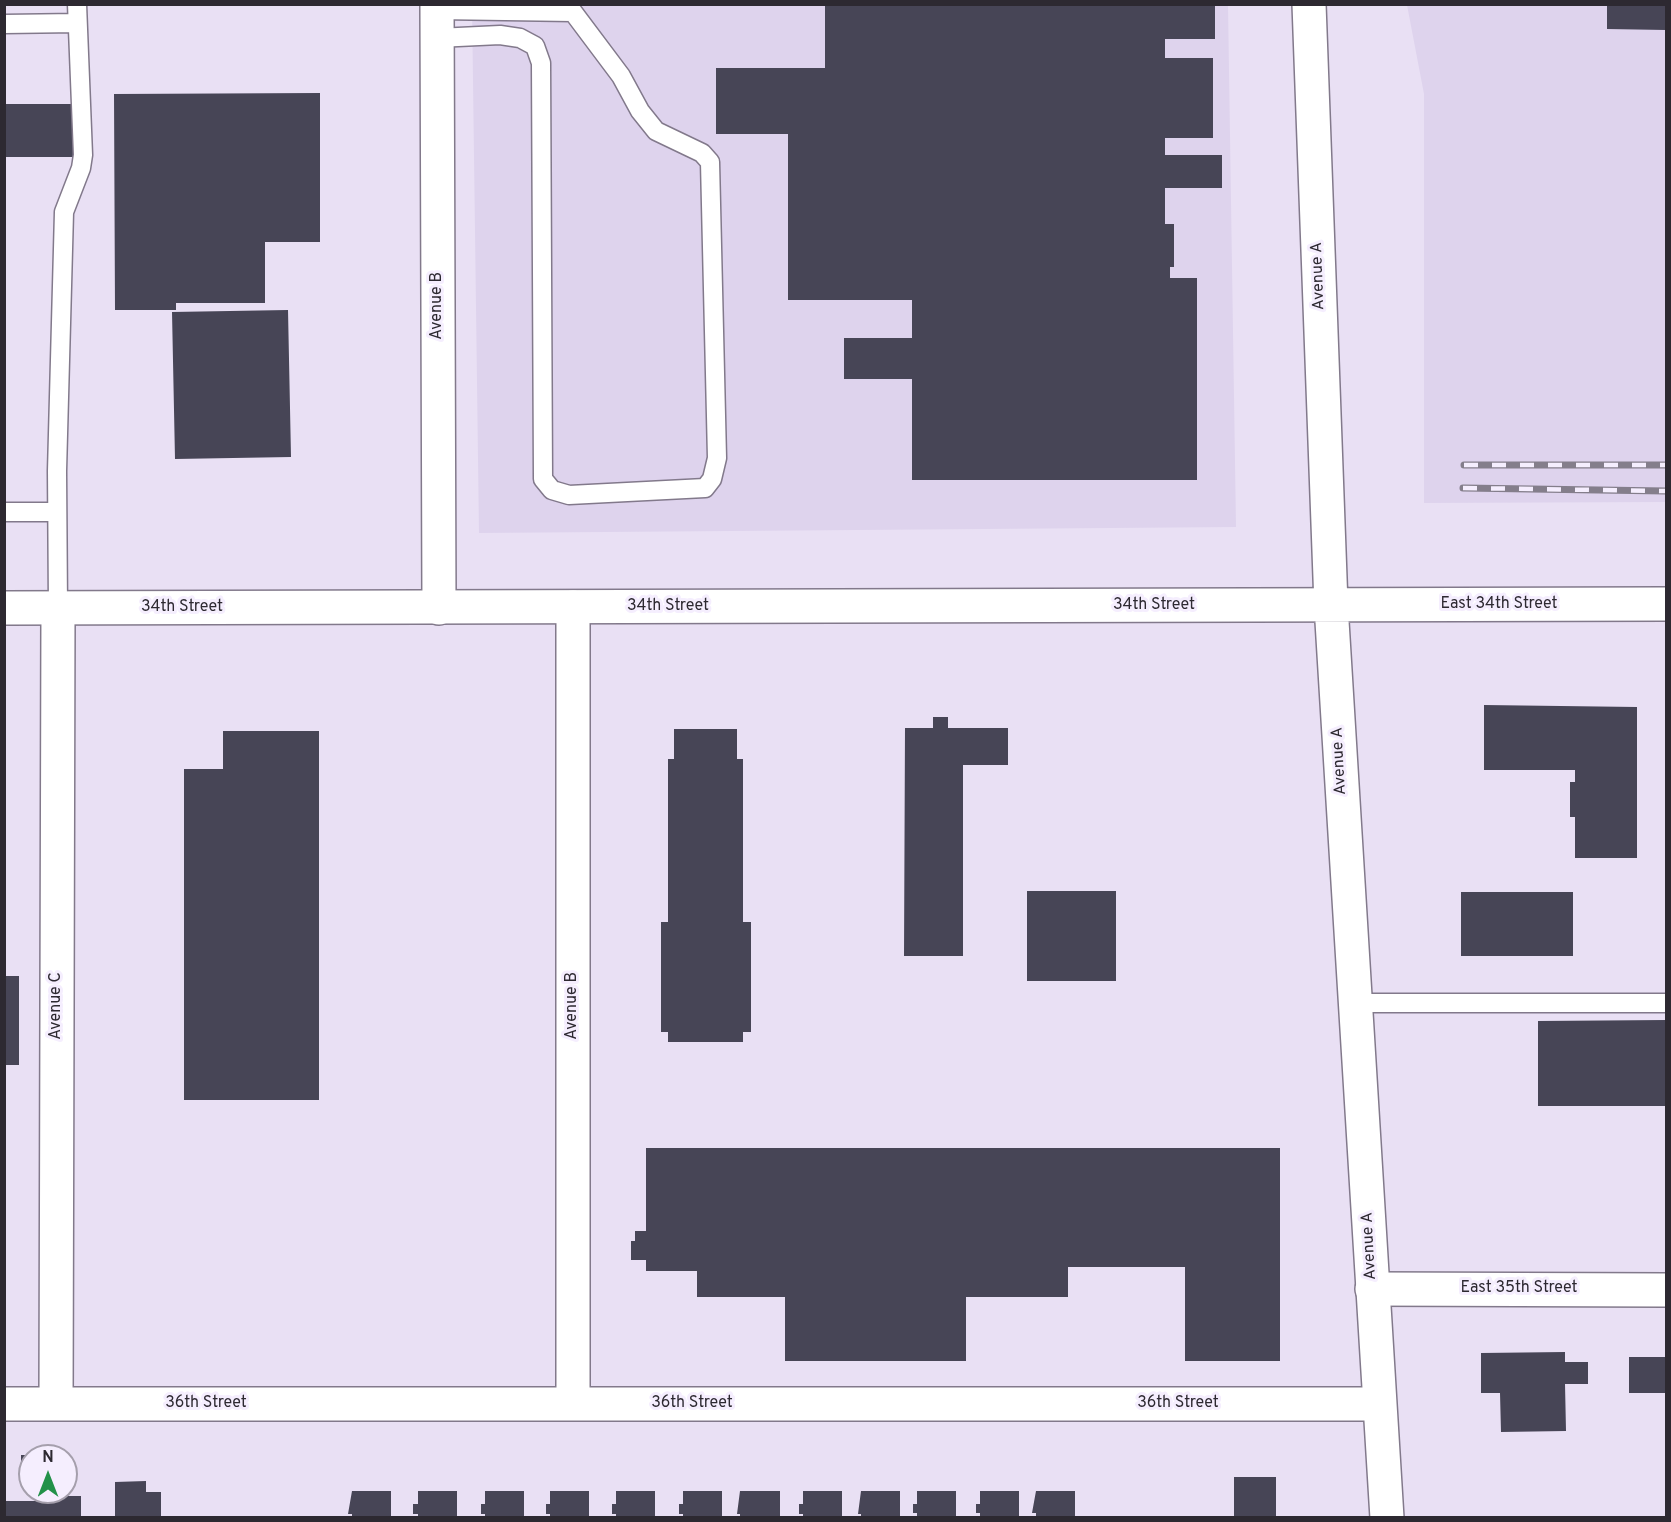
<!DOCTYPE html>
<style>
body{margin:0}
#map{position:relative;width:1671px;height:1522px;overflow:hidden;background:#e9e0f4;font-family:Overpass,sans-serif}
canvas{display:block}
.frame{position:absolute;inset:0;border:6px solid #2d2931;pointer-events:none}
.north{position:absolute;left:18px;top:1444px;width:60px;height:60px;box-sizing:border-box;background:#f5eefe;border:2px solid #a59fac;border-radius:50%;rotate:0deg;font-size:16px;font-weight:700;line-height:24px;text-align:center;color:#2d2931}
.north::after{content:'';display:block;margin:auto;width:21px;height:27px;background:#229149;clip-path:polygon(50% 0,100% 100%,50% 72%,0 100%)}
</style>
<div id="map">
<canvas width="1671" height="1522"></canvas>
<div class="frame"></div>
<div class="north">N</div>
</div>
<script>
const c = document.querySelector('canvas').getContext('2d');
c.lineJoin = 'round';
function fillPath(path, color) { c.fillStyle = color; c.fill(path, 'evenodd'); }
const toPath = rows => new Path2D(rows.map(r => 'M' + r).join(''));
function trace(path, color, width, dash) { c.strokeStyle = color; c.lineWidth = width; c.lineCap = dash ? 'butt' : 'round'; c.setLineDash(dash || []); c.stroke(path); }
function write(font, color, halo, rows, align = 'center') {
  c.font = font + ' Overpass,sans-serif'; c.lineWidth = 6; c.setLineDash([]); c.textBaseline = 'middle'; c.strokeStyle = halo; c.fillStyle = color; for (const [text, x, y, turn = 0] of rows) {
    c.save(); c.translate(x, y); c.rotate((+turn || 0) * Math.PI / 180); c.textAlign = isNaN(turn) ? turn : align; if (halo) c.strokeText(text, 0, 0); c.fillText(text, 0, 0); c.restore();
  }
}
const built = toPath([
 [472,5,1228,5,1236,527,479,533],
 [1407,5,1666,5,1666,502,1424,503,1424,94]
]);
const building = toPath([
 [825,4,1215,4,1215,39,1165,39,1165,58,1213,58,1213,138,1165,138,1165,155,1222,155,1222,188,1165,188,1165,224,1174,224,1174,267,1170,267,1170,278,1197,278,1197,480,912,480,912,379,844,379,844,338,912,338,912,300,788,300,788,134,716,134,716,68,825,68],
 [1607,4,1666,4,1666,30,1607,29],
 [320,93,320,242,265,242,265,303,176,303,176,310,115,310,114,94],
 [4,104,75,104,75,157,4,157],
 [288,310,291,457,175,459,172,312],
 [1484,705,1637,707,1637,858,1575,858,1575,817,1570,817,1570,782,1575,782,1575,770,1484,770],
 [933,717,948,717,948,728,1008,728,1008,765,963,765,963,956,904,956,905,728,933,728],
 [674,729,737,729,737,759,743,759,743,922,751,922,751,1032,743,1032,743,1042,668,1042,668,1032,661,1032,661,922,668,922,668,759,674,759],
 [223,731,319,731,319,1100,184,1100,184,769,223,769],
 [1027,891,1116,891,1116,981,1027,981],
 [1461,892,1573,892,1573,956,1461,956],
 [4,976,19,976,19,1065,4,1065],
 [1666,1020,1666,1106,1538,1106,1538,1021],
 [646,1148,1280,1148,1280,1361,1185,1361,1185,1267,1068,1267,1068,1297,966,1297,966,1361,785,1361,785,1297,697,1297,697,1271,646,1271,646,1260,631,1260,631,1241,635,1241,635,1231,646,1231],
 [1565,1352,1565,1362,1588,1362,1588,1384,1565,1384,1566,1431,1501,1432,1500,1393,1481,1393,1481,1353],
 [1629,1357,1666,1357,1666,1393,1629,1393],
 [21,1455,30,1455,30,1485,21,1485],
 [1234,1477,1276,1477,1276,1518,1234,1518],
 [146,1481,146,1492,161,1492,161,1518,115,1518,115,1482],
 [352,1491,391,1491,391,1518,352,1518,352,1514,348,1514],
 [418,1491,457,1491,457,1518,418,1518,418,1514,413,1514,413,1504,418,1504],
 [485,1491,524,1491,524,1518,485,1518,485,1514,481,1514,481,1504,485,1504],
 [550,1491,589,1491,589,1518,550,1518,550,1514,546,1514,546,1504,550,1504],
 [616,1491,655,1491,655,1518,616,1518,616,1514,612,1514,612,1504,616,1504],
 [683,1491,722,1491,722,1518,683,1518,683,1514,679,1514,679,1504,683,1504],
 [740,1491,780,1491,780,1518,740,1518,740,1514,737,1514],
 [803,1491,842,1491,842,1518,803,1518,803,1514,799,1514,799,1504,803,1504],
 [861,1491,900,1491,900,1518,861,1518,861,1514,858,1514],
 [917,1491,956,1491,956,1518,917,1518,917,1513,913,1513,913,1504,917,1504],
 [980,1491,1019,1491,1019,1518,980,1518,980,1513,976,1513,976,1504,980,1504],
 [1036,1491,1075,1491,1075,1518,1036,1518,1036,1513,1032,1513],
 [50,1496,81,1496,81,1518,4,1518,4,1501,50,1501]
]);
const lane = toPath([
 [437,10,573,12],
 [4,24,77,23],
 [437,38,500,35,520,38,535,46,541,63,543,479,552,490,569,495,705,488,712,479,717,458,710,162,702,153,656,131,640,111,621,76,567,4],
 [4,512,57,512],
 [58,608,57,471,64,212,81,168,83,155,77,4],
 [1355,1003,1666,1003]
]);
const street = toPath([
 [437,4,439,608],
 [573,607,573,1404],
 [1372,1289,1666,1290],
 [4,1404,1379,1404],
 [56,1404,58,608]
]);
const secondary = toPath([
 [1309,4,1331,605,1387,1518],
 [4,608,1666,604]
]);
const rail = toPath([
 [1464,465,1666,465],
 [1463,488,1666,491]
]);
const streetNames = [
 ["Avenue A",1319,276,-92],
 ["Avenue B",438,306,-90],
 ["East 34th Street",1499,605],
 ["34th Street",1154,606],
 ["34th Street",668,607],
 ["34th Street",182,608],
 ["Avenue A",1340,761,-93],
 ["Avenue C",57,1006,-90],
 ["Avenue B",573,1006,-90],
 ["Avenue A",1370,1246,-93],
 ["East 35th Street",1519,1289],
 ["36th Street",206,1404],
 ["36th Street",692,1404],
 ["36th Street",1178,1404]
];
fillPath(built, '#ded3ed');
fillPath(building, '#474556');
trace(lane, '#82798b', 21);
trace(street, '#82798b', 36);
trace(secondary, '#82798b', 36);
trace(lane, '#fff', 18);
trace(street, '#fff', 33);
trace(secondary, '#fff', 33);
trace(rail, '#847e8b', 7);
trace(rail, '#f5eefe', 4.5, [14]);
write('16px', '#2d2931', '#f5eefe', streetNames);
</script>
